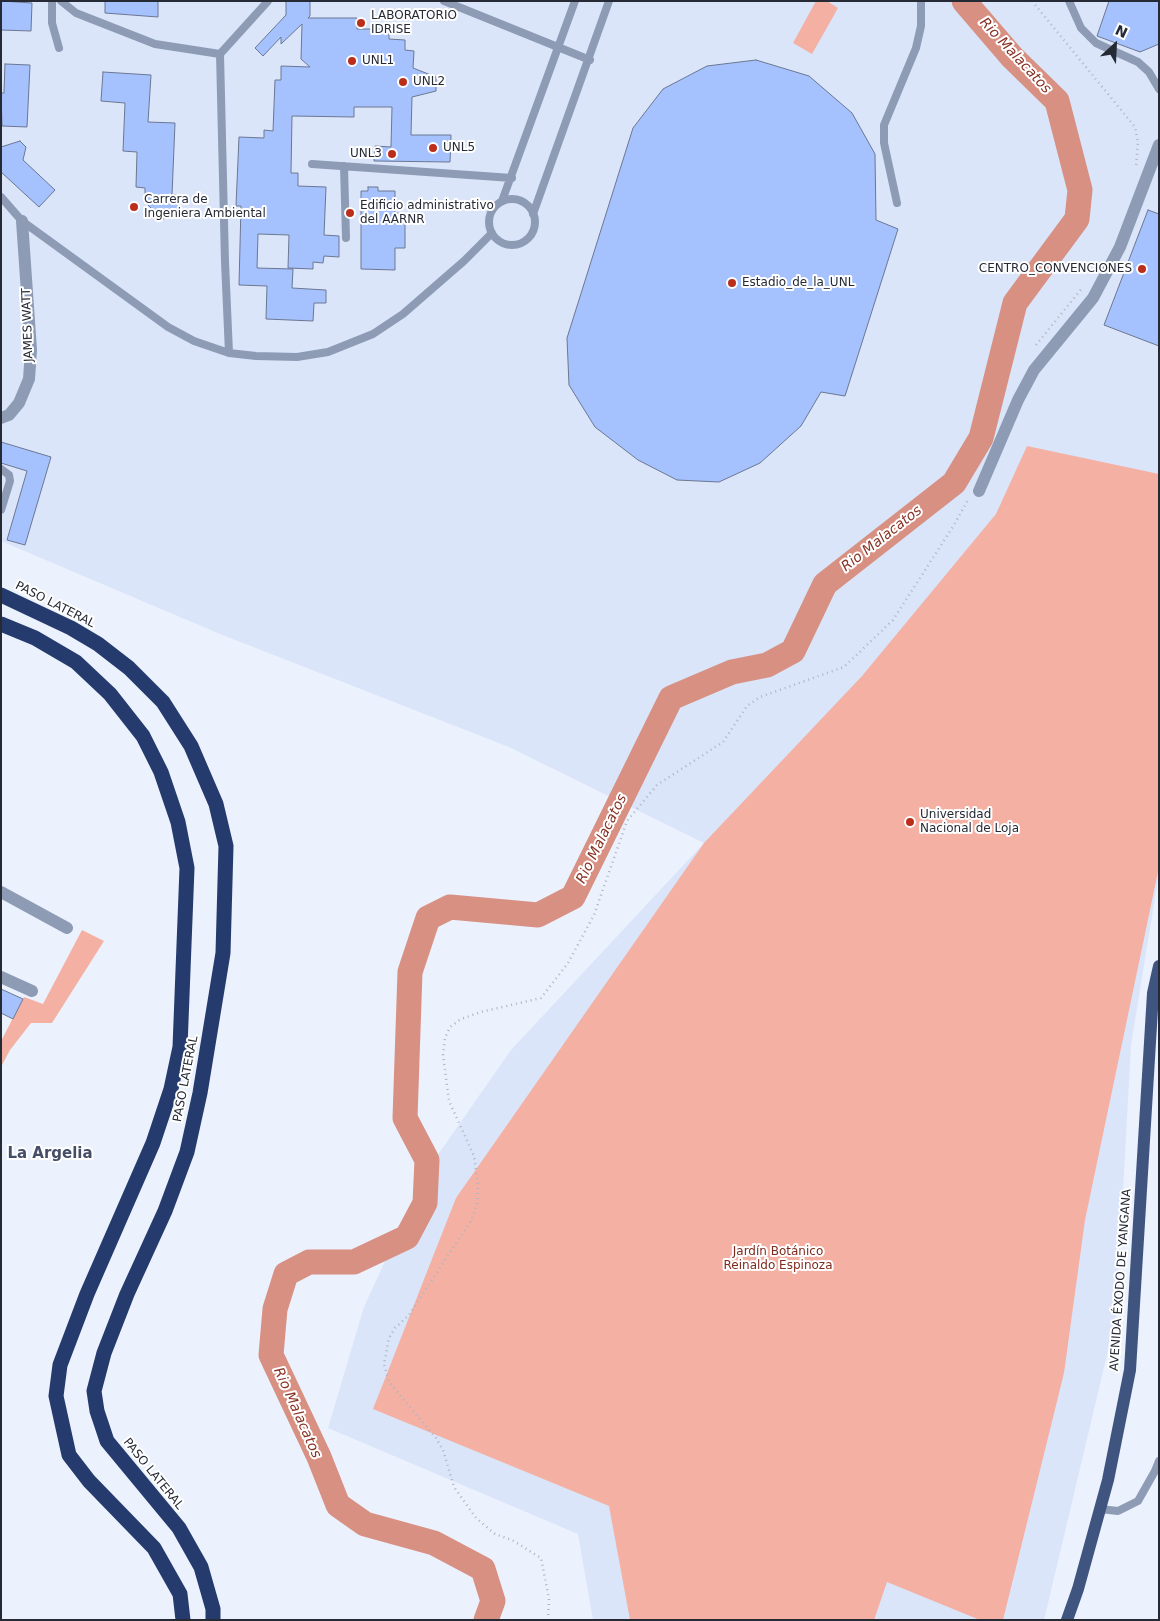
<!DOCTYPE html>
<meta charset="utf-8">
<style>
body{margin:0}
#map{position:relative;width:1160px;height:1621px;overflow:hidden;background:#ebf1fd;font-family:"DejaVu Sans",sans-serif}
canvas{display:block}
.frame{position:absolute;inset:0;border:2px solid #252a35;pointer-events:none}
.north{position:absolute;left:1090px;top:20px;width:50px;height:50px;-webkit-text-stroke:4px #fff;paint-order:stroke;rotate:25deg;font-size:14px;font-weight:700;line-height:20px;text-align:center;color:#252a35}
.north::after{content:'';display:block;margin:auto;width:18px;height:22px;background:#252a35;clip-path:polygon(50% 0,100% 100%,50% 72%,0 100%)}
</style>
<div id="map">
<canvas width="1160" height="1621"></canvas>
<div class="frame"></div>
<div class="north">N</div>
</div>
<script>
const c = document.querySelector('canvas').getContext('2d');
c.lineJoin = 'round';
function fillPath(path, color) { c.fillStyle = color; c.fill(path, 'evenodd'); }
const toPath = rows => new Path2D(rows.map(r => 'M' + r).join(''));
function trace(path, color, width, dash) { c.strokeStyle = color; c.lineWidth = width; c.lineCap = dash ? 'butt' : 'round'; c.setLineDash(dash || []); c.stroke(path); }
function write(font, color, halo, rows, align = 'center') {
  c.font = font + ' "DejaVu Sans",sans-serif'; c.lineWidth = 4; c.setLineDash([]); c.textBaseline = 'middle'; c.strokeStyle = halo; c.fillStyle = color; for (const [text, x, y, turn = 0] of rows) {
    c.save(); c.translate(x, y); c.rotate((+turn || 0) * Math.PI / 180); c.textAlign = isNaN(turn) ? turn : align; if (halo) c.strokeText(text, 0, 0); c.fillText(text, 0, 0); c.restore();
  }
}
const built = toPath([
 [1,1,1159,1,1159,873,1131,1045,1116,1317,1044,1620,593,1620,578,1534,328,1428,364,1307,426,1172,511,1050,704,843,509,747,220,634,1,541]
]);
const green = toPath([
 [816,1,827,1,838,8,812,54,793,43],
 [1027,446,1159,474,1159,867,1085,1220,1064,1373,1003,1620,980,1620,887,1582,874,1620,630,1620,609,1506,373,1409,456,1198,704,843,862,676,996,514],
 [82,930,104,941,52,1023,31,1023,10,1050,1,1067,1,1041,24,997,43,1004]
]);
const river = toPath([
 [486,1620,493,1601,483,1569,434,1543,365,1524,338,1505,319,1457,271,1355,275,1309,286,1274,309,1262,354,1262,407,1237,425,1203,427,1160,405,1118,410,972,428,918,450,907,538,915,573,897,671,698,732,672,767,665,793,651,825,584,954,483,981,438,1015,303,1077,219,1080,190,1057,101,1012,57,964,1]
]);
const building = toPath([
 [1,1,32,3,31,31,1,30,1,1],
 [105,1,158,1,158,17,105,13,105,1],
 [286,1,310,1,310,16,308,18,357,18,357,29,389,29,389,39,405,40,405,50,414,51,413,68,436,77,436,91,412,97,411,135,451,135,450,162,374,161,375,146,391,147,392,107,354,107,354,117,292,116,291,173,298,173,298,186,326,187,324,235,339,236,339,257,324,256,323,263,313,262,313,269,288,268,289,235,258,234,257,268,293,269,292,288,326,290,326,303,314,303,313,321,266,319,267,286,239,285,241,206,236,206,239,137,264,138,264,130,273,131,275,80,281,80,281,66,310,67,301,59,302,24,281,44,281,37,263,56,255,48,286,15,286,1],
 [1109,1,1159,1,1159,44,1140,52,1097,36,1109,1],
 [756,60,809,76,852,113,875,154,876,220,898,229,845,396,821,392,801,426,760,463,719,482,677,480,638,460,595,427,569,385,567,338,633,128,663,89,707,66,756,60],
 [5,64,30,65,27,127,2,126,1,93,4,93,5,64],
 [103,72,151,75,148,122,175,123,172,195,178,195,178,214,164,213,164,219,151,218,151,208,145,202,145,188,136,187,137,152,123,151,125,103,101,101,103,72],
 [20,141,26,147,23,160,55,190,39,207,1,172,1,147,20,141],
 [368,187,378,187,378,191,395,191,395,213,405,213,405,248,395,248,395,270,361,269,361,191,368,191,368,187],
 [1148,210,1159,214,1159,346,1104,325,1148,210],
 [1,442,51,457,25,545,7,540,27,471,1,463,1,442],
 [1,989,23,999,13,1019,1,1013,1,989]
]);
const path = toPath([
 [1032,1,1135,127,1138,142,1136,167],
 [1036,345,1083,287],
 [548,1620,549,1599,541,1558,512,1540,495,1534,476,1518,454,1487,443,1450,436,1438,389,1382,384,1364,389,1338,395,1328,409,1315,472,1219,477,1204,478,1184,474,1156,449,1101,443,1055,445,1038,450,1027,461,1019,481,1012,541,998,568,963,594,915,627,821,657,785,723,742,747,706,760,697,844,667,893,620,954,525,969,498]
]);
const lane = toPath([
 [52,1,52,23,59,48],
 [61,1,76,13,155,44,220,54],
 [444,1,590,60],
 [1069,1,1081,28,1096,43,1138,62,1149,72,1159,89],
 [312,164,512,178],
 [344,166,346,238],
 [1,197,22,221,168,327,194,341,229,353,256,356,297,357,328,352,373,334,403,314,464,261,492,233],
 '489 222a23 23 0 1 1 46 0a23 23 0 1 1-46 0Z',
 [502,201,575,1],
 [897,203,884,143,884,125,916,48,921,26,921,1],
 [533,214,609,1],
 [229,353,225,262,220,54,268,1],
 [1,469,9,475,10,481,1,510],
 [1100,1509,1118,1511,1138,1501,1155,1471,1159,1461]
]);
const street = toPath([
 [1,418,9,415,19,403,29,379,31,350,22,221],
 [979,491,1018,400,1034,370,1093,298,1120,247,1159,145],
 [1,892,67,928],
 [1,977,32,991]
]);
const primary = toPath([
 [1067,1620,1078,1589,1108,1480,1130,1370,1153,993,1159,966]
]);
const highway = toPath([
 [1,595,71,628,98,644,129,668,163,702,191,746,216,804,226,846,223,953,200,1093,187,1152,165,1211,127,1294,104,1353,94,1391,97,1411,107,1441,179,1528,201,1567,213,1609,213,1620],
 [1,624,35,638,76,662,110,694,143,736,161,772,178,822,187,868,180,1047,171,1089,153,1143,87,1294,60,1365,56,1396,69,1455,89,1481,154,1548,180,1594,183,1620]
]);
const markers = [
 [361,23,5,"#ba2e1b"],
 [352,61,5,"#ba2e1b"],
 [403,82,5,"#ba2e1b"],
 [433,148,5,"#ba2e1b"],
 [392,154,5,"#ba2e1b"],
 [134,207,5,"#ba2e1b"],
 [350,213,5,"#ba2e1b"],
 [1142,269,5,"#ba2e1b"],
 [732,283,5,"#ba2e1b"],
 [910,822,5,"#ba2e1b"]
];
const poiNames = [
 ["LABORATORIO",371,16],
 ["IDRISE",371,30],
 ["UNL1",362,61],
 ["UNL2",413,82],
 ["UNL5",443,148],
 ["UNL3",382,154,"right"],
 ["Carrera de",144,200],
 ["Ingeniera Ambiental",144,214],
 ["Edificio administrativo",360,206],
 ["del AARNR",360,220],
 ["CENTRO_CONVENCIONES",1132,269,"right"],
 ["Estadio_de_la_UNL",742,283],
 ["Universidad",920,815],
 ["Nacional de Loja",920,829]
];
const streetNames = [
 ["JAMES WATT",28,325,-92],
 ["PASO LATERAL",55,605,27],
 ["PASO LATERAL",186,1079,-79],
 ["AVENIDA ÉXODO DE YANGANA",1121,1280,-86],
 ["PASO LATERAL",153,1474,51]
];
const parkNames = [
 ["Jardín Botánico",778,1252],
 ["Reinaldo Espinoza",778,1266]
];
const waterNames = [
 ["Rio Malacatos",1015,56,47],
 ["Rio Malacatos",882,539,-38],
 ["Rio Malacatos",602,839,-64],
 ["Rio Malacatos",297,1413,66]
];
const quarterNames = [
 ["La Argelia",50,1154]
];
fillPath(built, '#dae5fa');
fillPath(green, '#f4b0a3');
trace(river, '#d89082', 25);
fillPath(building, '#a5c1fe');
trace(building, '#6c7892', 1);
trace(path, '#afb5c0', 2.5, [1, 4]);
trace(lane, '#8e9bb5', 8);
trace(street, '#8e9bb5', 12);
trace(primary, '#405480', 12);
trace(highway, '#253b6d', 15);
for (const [x, y, r, color] of markers) { const dot = new Path2D(); dot.arc(x, y, r, 0, 2 * Math.PI); c.fillStyle = color; c.fill(dot); trace(dot, '#fff', 2); }
write('12px', '#252a35', '#fff', poiNames, 'left');
write('12px', '#252a35', '#fff', streetNames);
write('12px', '#802a1e', '#fff', parkNames);
write('italic 14px', '#883224', '#fff', waterNames);
write('bold 15px', '#444f67', '#fff', quarterNames);
</script>
